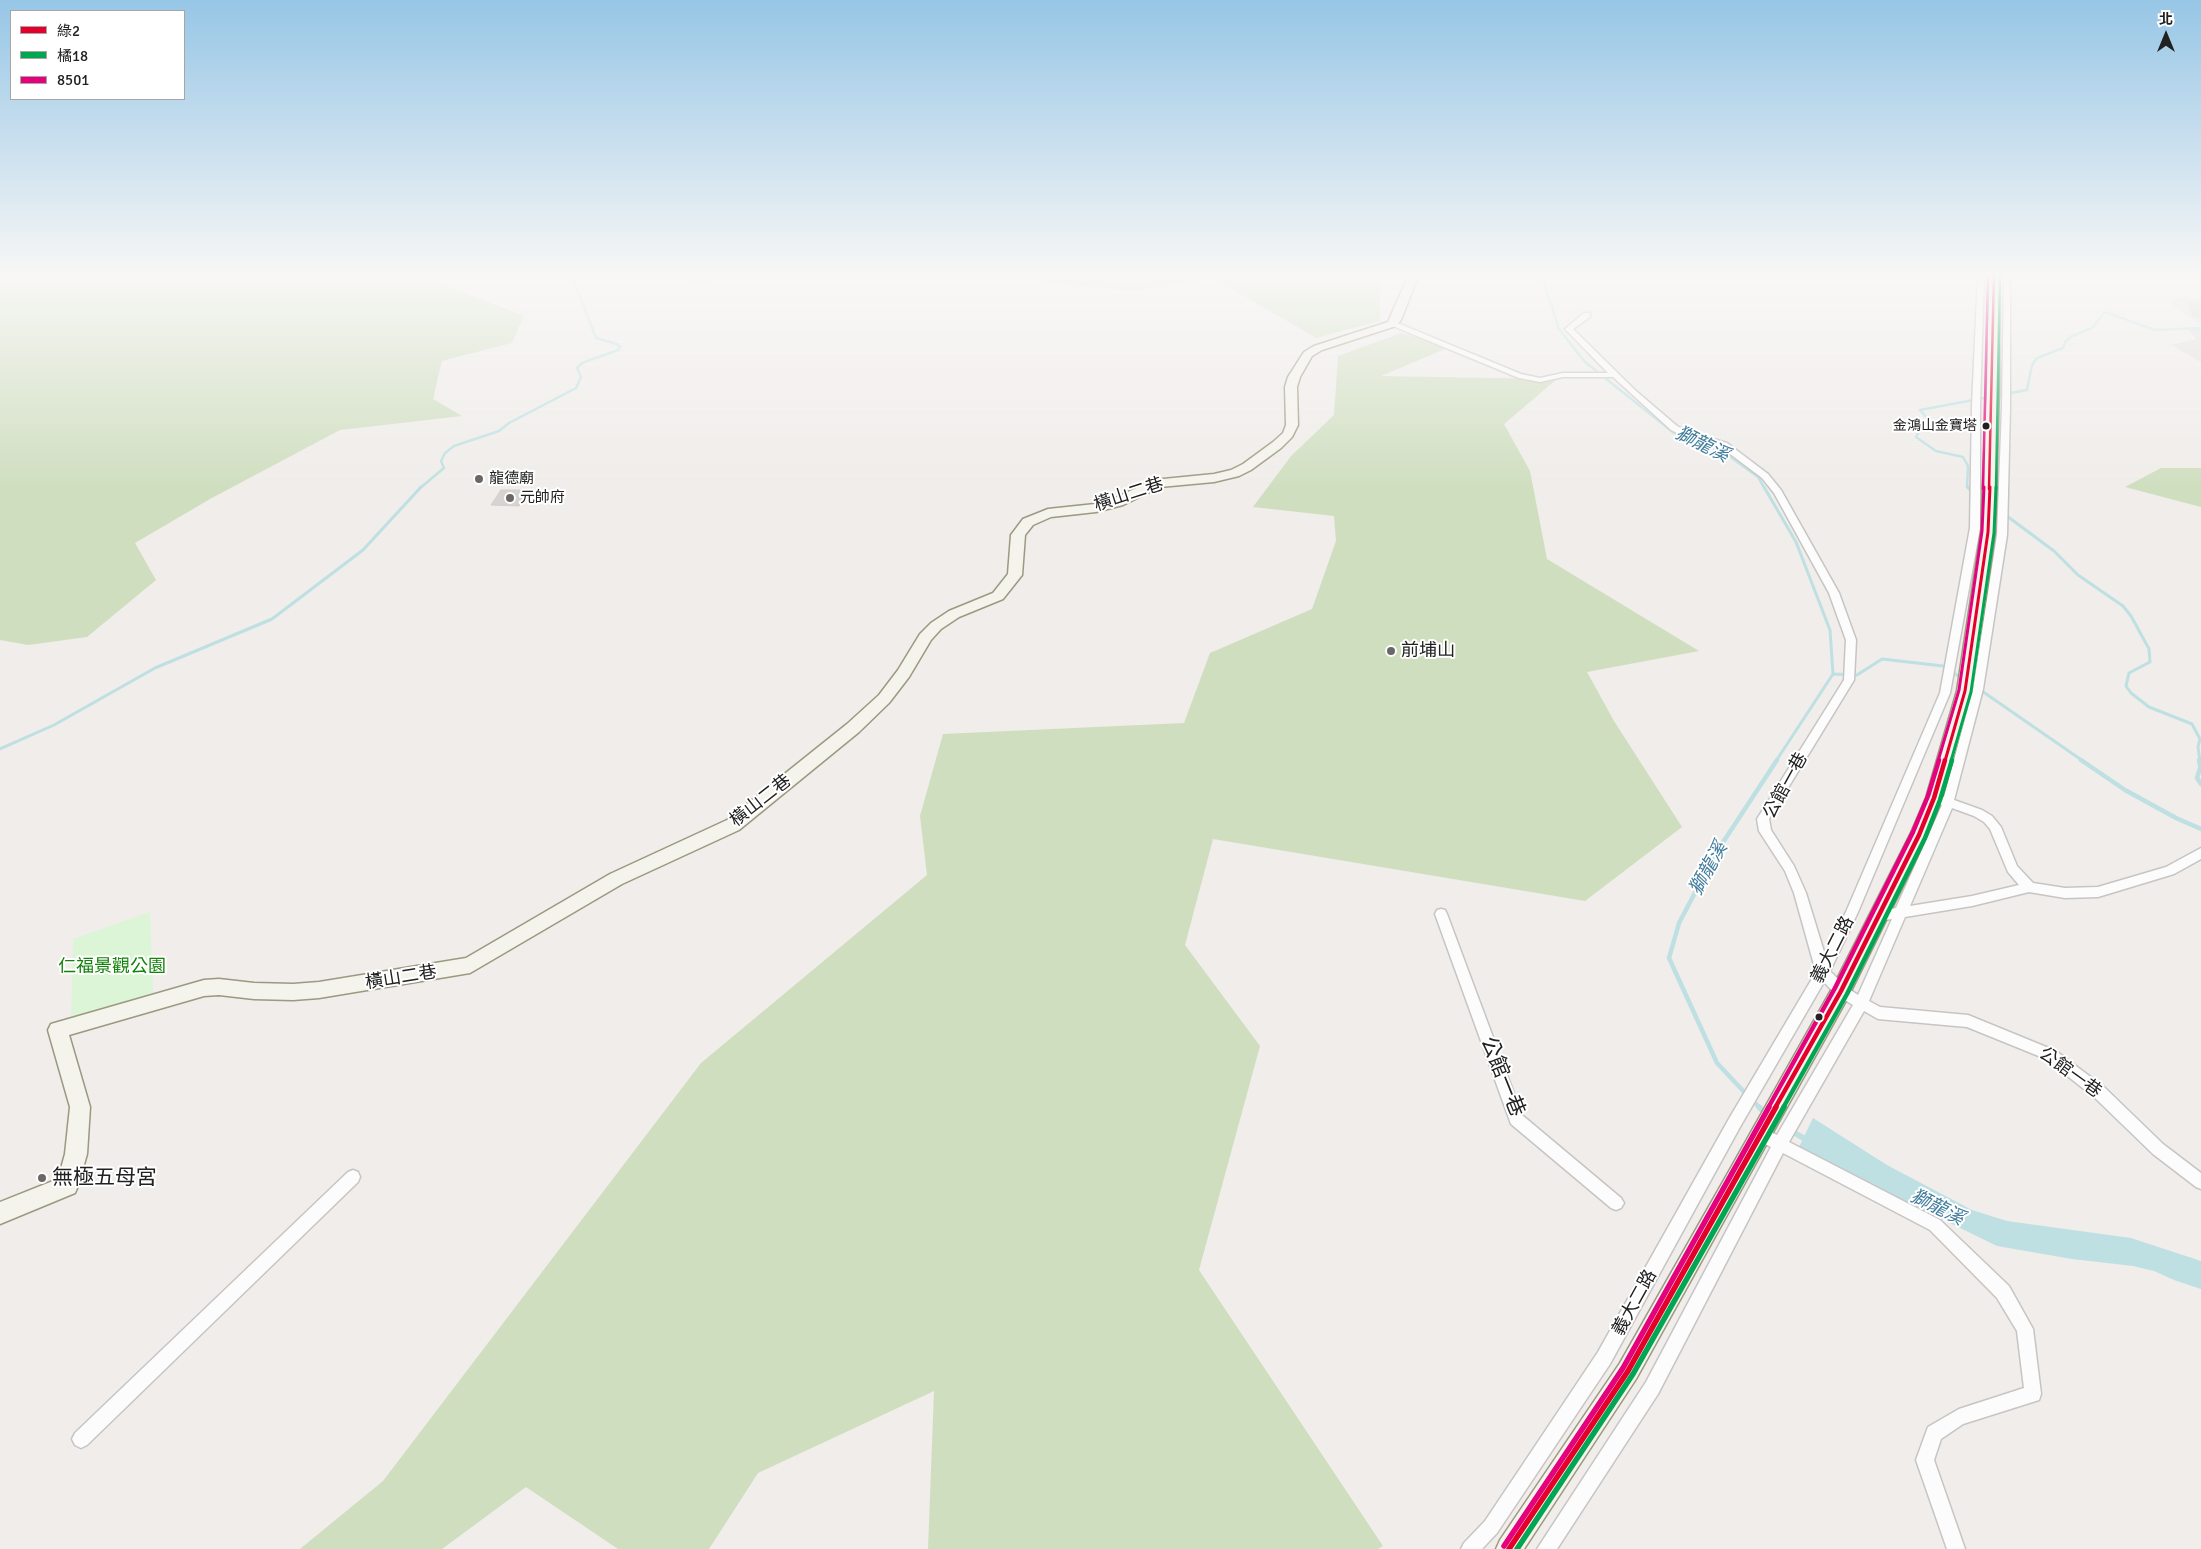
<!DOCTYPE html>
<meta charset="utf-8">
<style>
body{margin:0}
#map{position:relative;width:2201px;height:1549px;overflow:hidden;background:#f0edea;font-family:Signika,"Noto Sans TC",sans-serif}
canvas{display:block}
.legend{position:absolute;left:10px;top:10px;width:175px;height:90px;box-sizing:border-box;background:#fff;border:1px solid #a6a6a6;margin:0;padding:6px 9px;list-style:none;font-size:15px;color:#212121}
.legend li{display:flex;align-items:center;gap:10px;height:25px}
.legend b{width:25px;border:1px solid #a6a6a6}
.north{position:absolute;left:2141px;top:10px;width:50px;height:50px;-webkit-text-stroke:4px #fff;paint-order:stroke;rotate:0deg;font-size:14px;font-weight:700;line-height:20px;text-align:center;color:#212121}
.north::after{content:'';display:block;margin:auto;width:18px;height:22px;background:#212121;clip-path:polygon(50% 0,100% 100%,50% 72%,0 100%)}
</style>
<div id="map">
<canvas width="2201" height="1549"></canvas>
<ul class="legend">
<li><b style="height:6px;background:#e4002b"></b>綠2</li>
<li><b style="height:6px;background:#00a651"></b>橘18</li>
<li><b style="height:6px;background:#e5007d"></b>8501</li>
</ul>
<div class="north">北</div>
</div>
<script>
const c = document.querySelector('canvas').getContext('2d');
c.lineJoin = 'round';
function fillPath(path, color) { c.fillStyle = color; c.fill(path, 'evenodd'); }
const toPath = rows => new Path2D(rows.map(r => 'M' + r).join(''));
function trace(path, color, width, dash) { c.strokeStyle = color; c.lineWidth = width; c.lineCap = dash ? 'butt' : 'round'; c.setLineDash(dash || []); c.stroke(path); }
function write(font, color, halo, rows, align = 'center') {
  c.font = font + ' Signika,"Noto Sans TC",sans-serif'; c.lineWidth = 4; c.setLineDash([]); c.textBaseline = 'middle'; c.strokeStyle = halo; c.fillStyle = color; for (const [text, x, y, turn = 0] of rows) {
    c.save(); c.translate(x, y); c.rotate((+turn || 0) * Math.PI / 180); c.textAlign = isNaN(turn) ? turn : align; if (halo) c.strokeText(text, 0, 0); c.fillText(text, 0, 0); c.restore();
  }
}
const forest = toPath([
 [0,274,417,274,524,316,512,343,442,361,433,399,462,416,340,430,210,499,135,543,156,580,87,637,28,645,0,640],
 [670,274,725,274,698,283],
 [1018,274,1380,274,1380,321,1316,338,1211,277,1138,291,1057,284],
 [1401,333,1455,345,1381,376,1557,379,1504,424,1530,471,1547,559,1699,651,1587,672,1614,721,1682,827,1585,901,1213,839,1185,945,1260,1046,1199,1270,1383,1546,1378,1549,928,1549,934,1391,758,1473,709,1549,618,1549,526,1487,442,1549,300,1549,383,1481,701,1063,927,875,920,816,943,734,1184,723,1210,653,1312,609,1336,541,1334,516,1253,507,1291,456,1334,415,1338,356],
 [2161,468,2201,468,2201,507,2125,487]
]);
const park = toPath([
 [150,912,153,995,71,1026,73,939]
]);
const parking = toPath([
 [2186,328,2201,329,2201,362,2171,345,2196,339]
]);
const plaza = toPath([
 [2181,297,2201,300,2201,325,2171,304,2171,300]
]);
const water = toPath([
 [1813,1118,1887,1165,1972,1210,2007,1221,2131,1238,2201,1261,2201,1289,2174,1280,2154,1271,2133,1266,2072,1259,1997,1246,1798,1149]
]);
const streamFar3 = toPath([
 [1541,274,1559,329,1585,362,1674,433,1685,439,1722,451,1758,477,1765,489],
 [419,489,444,468,441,461,445,453,454,446,499,431,509,423,576,388,581,377,577,368,582,363,618,350,620,347,617,344,596,338,571,274],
 [1969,489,1967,487,1968,466,1963,457,1936,451,1916,437,1920,430,1929,428,1928,419,1920,410,2027,390,2032,365,2037,358,2063,348,2066,341,2072,336,2092,328,2105,312,2155,330,2201,328]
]);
const streamFar2 = toPath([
 [1764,487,1796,542,1830,630,1833,674,1776,761],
 [1968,487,1985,500],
 [1992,505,2054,551,2078,575,2123,606,2131,616,2149,649,2150,662,2129,673,2126,686,2131,693,2149,707,2192,724,2200,739,2198,747,2200,761],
 [1833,674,1857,675,1882,659,1943,666,1963,679],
 [1979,689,2083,761],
 [0,749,54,725,155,668,272,619,363,550,421,487]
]);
const streamFar1 = toPath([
 [2081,760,2125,790,2176,818,2201,829],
 [2199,760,2200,765],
 [2201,765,2197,778,2201,784],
 [1747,1095,1717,1063,1669,958,1679,923,1716,853,1777,760],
 [1752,1100,1760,1108]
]);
const stream = toPath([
 [1759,1107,1765,1113],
 [1791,1131,1807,1140]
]);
const building = toPath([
 [2188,302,2201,304,2201,317,2193,316,2188,302],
 [501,490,528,490,519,506,491,505,501,490]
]);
const street = toPath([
 [1978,274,1984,274,1980,405,1980,528,1950,693,1858,912,1830,971,1846,987,1858,995,1892,919,1878,921,1874,920,1872,916,1874,912,1878,911,1896,908,1942,805,1937,803,1935,800,1937,797,1944,797,1973,689,1997,535,2002,408,2004,274,2010,274,2010,408,2007,535,1983,689,1954,800,1982,810,1992,816,2001,827,2017,866,2033,883,2065,888,2098,887,2166,867,2201,848,2201,859,2174,874,2098,897,2065,898,2029,892,1972,906,1905,917,1869,1001,1880,1007,1968,1015,2056,1051,2104,1087,2163,1144,2201,1173,2201,1189,2196,1187,2153,1154,2094,1097,2046,1059,1967,1027,1878,1019,1864,1011,1789,1142,1940,1220,2009,1286,2033,1329,2041,1394,2039,1400,1963,1424,1941,1439,1934,1460,1965,1549,1947,1549,1916,1460,1928,1427,1959,1409,2024,1388,2017,1331,1997,1298,1930,1230,1783,1153,1658,1394,1557,1549,1537,1549,1646,1382,1771,1147,1755,1139,1753,1134,1755,1129,1760,1127,1777,1135,1853,1005,1836,995,1824,982,1740,1127,1610,1364,1497,1533,1482,1549,1461,1549,1464,1543,1485,1521,1598,1352,1730,1117,1816,972,1794,893,1785,871,1759,831,1757,819,1844,680,1846,640,1829,593,1774,493,1762,478,1721,447,1683,436,1671,430,1613,377,1563,377,1540,382,1519,378,1388,324,1395,322,1521,374,1540,378,1563,373,1608,373,1565,329,1584,313,1590,313,1590,317,1573,329,1636,391,1677,426,1689,432,1727,443,1768,474,1781,490,1839,593,1856,640,1854,680,1769,819,1771,830,1794,866,1806,893,1825,955,1846,912,1940,693,1970,528,1972,405,1978,274],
 [1952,808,1974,816,1984,822,1990,829,2008,872,2019,885,1972,896,1910,906,1952,808],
 [1441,909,1445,910,1447,914,1522,1115,1621,1198,1624,1203,1621,1208,1616,1210,1611,1208,1511,1124,1435,914,1437,910,1441,909],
 [353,1170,358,1172,360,1177,358,1182,87,1445,81,1448,75,1445,72,1439,75,1433,348,1172,353,1170]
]);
const secondary = toPath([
 [1409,274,1419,274,1401,320,1396,326,1322,350,1312,356,1300,377,1297,387,1298,425,1292,437,1281,448,1251,470,1239,476,1214,482,1160,487,1123,505,1096,512,1051,517,1033,525,1025,535,1022,575,1003,599,959,617,941,629,931,640,909,677,889,703,859,732,739,830,622,884,470,973,319,998,293,1000,254,999,219,995,204,996,69,1035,90,1107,87,1154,78,1186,75,1193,0,1224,0,1202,58,1179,65,1154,70,1107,48,1030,51,1024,204,980,219,979,254,983,293,984,319,982,466,958,610,874,727,820,847,724,879,695,898,670,920,634,931,623,949,611,993,593,1008,574,1011,535,1023,519,1048,509,1095,504,1113,499,1153,480,1214,474,1231,470,1243,464,1273,442,1283,433,1286,425,1285,387,1288,377,1304,352,1314,346,1388,322,1409,274],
 [1989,274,1999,274,1999,386,1995,532,1973,691,1942,798,1928,835,1848,997,1636,1379,1524,1549,1496,1549,1500,1540,1620,1363,1728,1173,1834,985,1910,835,1926,798,1957,691,1981,532,1987,386,1989,274]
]);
const bus1Far3 = toPath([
 [1989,489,1994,274]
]);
const bus1Far2 = toPath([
 [1945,761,1965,691,1988,532,1990,487]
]);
const bus1Far1 = toPath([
 [1775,1108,1841,991,1919,835,1934,798,1945,760]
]);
const bus1 = toPath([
 [1509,1549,1628,1371,1776,1107]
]);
const bus2Far3 = toPath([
 [1996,489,2000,274]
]);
const bus2Far2 = toPath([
 [1951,761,1971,692,1994,533,1996,487]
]);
const bus2Far1 = toPath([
 [1783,1108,1847,994,1925,838,1940,800,1952,760]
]);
const bus2 = toPath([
 [1517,1549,1633,1374,1784,1107]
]);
const bus3Far3 = toPath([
 [1983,489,1988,274]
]);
const bus3Far2 = toPath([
 [1938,761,1959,690,1982,531,1984,487]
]);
const bus3Far1 = toPath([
 [1768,1108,1835,988,1913,832,1928,796,1939,760]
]);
const bus3 = toPath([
 [1504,1546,1623,1368,1769,1107]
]);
const markers = [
 [1986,426,4.5,"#212121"],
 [479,479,5,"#696867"],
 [510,498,5,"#696867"],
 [1391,651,5,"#696867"],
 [1819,1017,4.5,"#212121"],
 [42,1178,5,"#696867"]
];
const farBusnames = [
 ["金鴻山金寶塔",1977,426]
];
const farPoinames = [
 ["龍德廟",489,479],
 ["元帥府",520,498]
];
const streetNames = [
 ["橫山二巷",1129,495,-18],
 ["公館一巷",1786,786,-61],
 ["橫山二巷",761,801,-38],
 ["義大二路",1833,950,-63],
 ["橫山二巷",401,978,-9],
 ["公館一巷",2070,1073,36],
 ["義大二路",1635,1303,-61]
];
const poiNames = [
 ["前埔山",1401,651]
];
const parkNames = [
 ["仁福景觀公園",112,967]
];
const waterNames = [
 ["獅龍溪",1702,445,26],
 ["獅龍溪",1709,869,-61],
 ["獅龍溪",1937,1208,26]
];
const nearStreetnames = [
 ["公館一巷",1502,1077,68]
];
const nearPoinames = [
 ["無極五母宮",52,1178]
];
fillPath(forest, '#cfdebf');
fillPath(park, '#dbf5d6');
fillPath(parking, '#e0dedd');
fillPath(plaza, '#e1e1e5');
fillPath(water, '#bee0e2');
trace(streamFar3, '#bee0e2', 2.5);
trace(streamFar2, '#bee0e2', 3);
trace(streamFar1, '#bee0e2', 4.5);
trace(stream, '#bee0e2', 5.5);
fillPath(building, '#d7d3d1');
trace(building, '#d3cecb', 1);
trace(street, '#c7c5c4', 3);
trace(secondary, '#9b9981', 3);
fillPath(street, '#fdfcfc');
fillPath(secondary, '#f4f3ec');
trace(bus1Far3, '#e4002b', 2.5);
trace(bus1Far2, '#e4002b', 3);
trace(bus1Far1, '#e4002b', 4.5);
trace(bus1, '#e4002b', 5.5);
trace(bus2Far3, '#00a651', 2.5);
trace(bus2Far2, '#00a651', 3);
trace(bus2Far1, '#00a651', 4.5);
trace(bus2, '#00a651', 5.5);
trace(bus3Far3, '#e5007d', 2.5);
trace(bus3Far2, '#e5007d', 3);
trace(bus3Far1, '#e5007d', 4.5);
trace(bus3, '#e5007d', 5.5);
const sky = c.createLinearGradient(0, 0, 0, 491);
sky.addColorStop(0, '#97c6e6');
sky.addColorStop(0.56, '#f8f7f6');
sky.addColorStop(1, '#f8f7f600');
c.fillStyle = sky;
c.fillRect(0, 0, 2201, 491);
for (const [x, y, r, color] of markers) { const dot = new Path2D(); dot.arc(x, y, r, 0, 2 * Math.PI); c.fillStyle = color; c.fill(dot); trace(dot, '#fff', 2); }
write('14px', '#212121', '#fff', farBusnames, 'right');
write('15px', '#212121', '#fff', farPoinames, 'left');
write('18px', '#212121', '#fff', streetNames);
write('18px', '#212121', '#fff', poiNames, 'left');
write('18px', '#13840a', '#fff', parkNames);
write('italic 19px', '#417c9c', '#fff', waterNames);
write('21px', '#212121', '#fff', nearStreetnames);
write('21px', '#212121', '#fff', nearPoinames, 'left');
</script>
